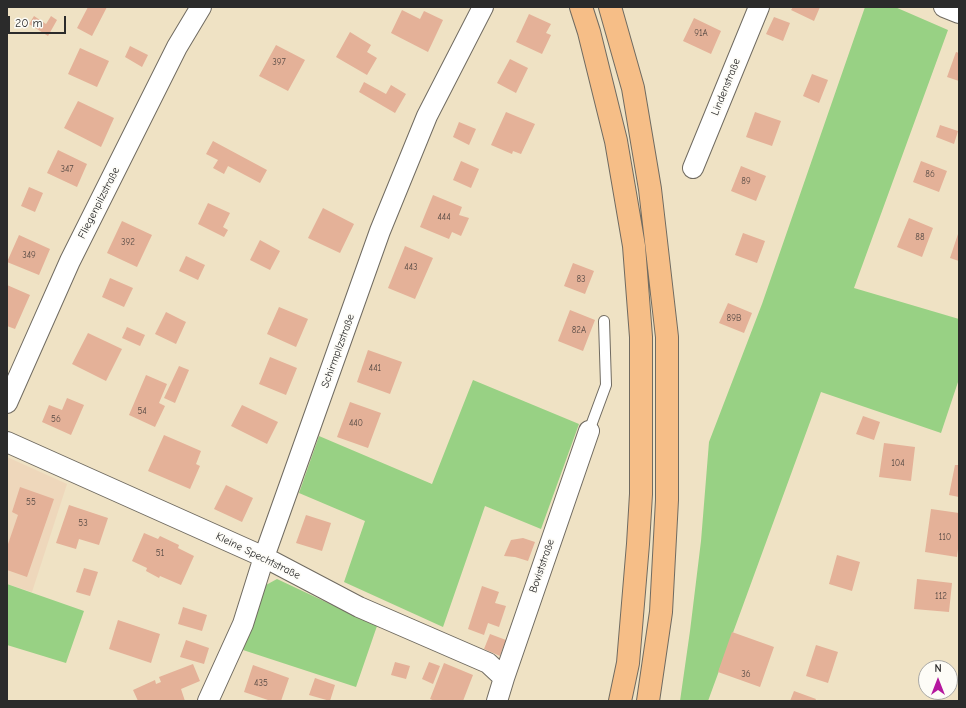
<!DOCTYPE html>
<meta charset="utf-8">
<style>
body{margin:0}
#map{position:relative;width:966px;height:708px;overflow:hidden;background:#efe2c4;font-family:"Comic Neue",sans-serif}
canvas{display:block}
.frame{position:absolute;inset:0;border:8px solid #2b2b2b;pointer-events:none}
.north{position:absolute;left:918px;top:660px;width:40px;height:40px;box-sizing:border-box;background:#fdfcf7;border:1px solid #a9a8a5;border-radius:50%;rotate:0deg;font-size:11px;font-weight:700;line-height:16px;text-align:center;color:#2b2b2b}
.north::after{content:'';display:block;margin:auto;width:14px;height:18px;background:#b5179e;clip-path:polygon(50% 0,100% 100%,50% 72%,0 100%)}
.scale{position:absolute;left:8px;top:16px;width:58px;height:18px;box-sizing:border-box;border:2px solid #2b2b2b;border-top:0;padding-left:5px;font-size:12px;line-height:14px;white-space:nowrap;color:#2b2b2b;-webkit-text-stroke:3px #fdfcf7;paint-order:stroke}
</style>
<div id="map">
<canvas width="966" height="708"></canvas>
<div class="frame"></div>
<div class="north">N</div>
<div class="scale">20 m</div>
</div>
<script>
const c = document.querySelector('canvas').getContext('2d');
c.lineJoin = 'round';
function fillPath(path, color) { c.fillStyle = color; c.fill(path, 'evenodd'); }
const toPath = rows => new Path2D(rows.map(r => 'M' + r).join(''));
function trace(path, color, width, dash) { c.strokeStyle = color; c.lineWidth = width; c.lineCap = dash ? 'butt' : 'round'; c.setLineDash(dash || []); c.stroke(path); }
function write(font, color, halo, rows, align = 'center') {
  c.font = font + ' "Comic Neue",sans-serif'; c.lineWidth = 3.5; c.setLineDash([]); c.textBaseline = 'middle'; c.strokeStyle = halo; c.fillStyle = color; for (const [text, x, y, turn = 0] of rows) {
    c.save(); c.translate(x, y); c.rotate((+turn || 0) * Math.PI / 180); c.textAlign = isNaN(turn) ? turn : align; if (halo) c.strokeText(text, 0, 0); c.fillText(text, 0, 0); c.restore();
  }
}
const built = toPath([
 [7,457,67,484,32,592,7,584]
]);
const green = toPath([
 [865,7,895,7,948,30,854,288,959,319,959,379,941,433,821,392,708,701,680,701,690,631,701,541,709,442,762,304],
 [473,380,579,424,541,529,485,506,443,627,344,582,365,521,299,493,319,436,432,484],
 [277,579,377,626,356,687,243,650,266,585],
 [7,584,84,611,66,663,7,645]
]);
const building = toPath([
 [88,7,107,7,92,36,77,28],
 [793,7,820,7,814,21,791,10],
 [402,10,420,19,424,11,443,20,428,52,391,33],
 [529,14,551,24,546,33,551,35,542,54,516,42],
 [34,16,46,24,51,16,57,20,48,36,29,24],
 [774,17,790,23,783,41,766,34],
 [694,18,721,31,711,54,683,41],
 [350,32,371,45,367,52,377,58,367,75,336,57],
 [276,45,305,60,288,91,259,76],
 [130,46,148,55,142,67,125,57],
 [80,48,109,61,97,87,68,74],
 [956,52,959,53,959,81,947,77],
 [510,59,528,68,516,93,497,83],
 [812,74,828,80,819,103,803,96],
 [364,82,386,94,391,85,406,94,395,113,359,92],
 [78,101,114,118,101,147,64,128],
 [506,112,535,124,521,154,513,151,512,154,491,145],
 [755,112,781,121,772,146,746,137],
 [459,122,476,129,469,145,453,137],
 [940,125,958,131,954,144,936,137],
 [213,141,267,170,260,183,228,166,224,174,213,168,218,160,206,154],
 [58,150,87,164,77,187,47,173],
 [461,161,479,169,471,188,453,180],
 [921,161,947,171,939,192,913,182],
 [741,166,766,176,756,201,731,191],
 [29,187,43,193,35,212,21,206],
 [433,195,462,207,459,215,469,218,461,236,452,232,449,239,420,227],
 [208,203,230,213,223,227,228,230,224,237,198,224],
 [323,208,354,224,340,253,308,238],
 [909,218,933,228,922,257,897,247],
 [122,221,152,235,137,267,107,253],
 [959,231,959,261,950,258],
 [743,233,765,241,757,263,735,255],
 [19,235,50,249,39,275,7,262],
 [260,240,280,251,270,270,250,260],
 [405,246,433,258,415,299,388,288],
 [186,256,205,265,198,280,179,271],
 [573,263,594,271,585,294,564,286],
 [110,278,133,288,124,307,102,297],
 [7,285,30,295,15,329,7,326],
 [728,303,752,313,744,333,719,323],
 [279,307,308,319,296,347,267,334],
 [570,310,595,320,583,351,558,341],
 [166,312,186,322,176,344,155,334],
 [127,327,145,335,140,346,122,338],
 [88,333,122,349,106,381,72,364],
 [368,350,402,362,390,394,357,382],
 [270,357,297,368,286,395,259,384],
 [179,366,189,370,175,403,164,398],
 [146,375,167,384,159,403,165,406,155,427,129,415],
 [67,398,84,405,71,435,42,422,49,405,62,410],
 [350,402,381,413,368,448,337,437],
 [242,405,278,422,267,444,231,426],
 [863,416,880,422,874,440,856,434],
 [164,435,201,451,196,464,200,466,190,489,148,471],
 [884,443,915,447,911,481,879,477],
 [955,465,959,465,959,497,949,495],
 [226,485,253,498,242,522,214,509],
 [20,487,54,499,27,577,7,570,7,547,18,515,12,512],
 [69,505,108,518,99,545,79,539,76,549,56,543],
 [931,509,959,513,959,541,957,557,925,552],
 [306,515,331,523,322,551,296,543],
 [144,533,158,539,160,536,179,545,178,548,194,556,181,585,160,576,159,578,146,571,147,568,132,561],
 [523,538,535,542,528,561,515,557,504,556,511,540],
 [837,555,860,562,852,591,829,584],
 [84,568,98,572,90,596,76,592],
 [917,579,952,583,949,612,914,609],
 [482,586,499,592,495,603,506,606,499,627,488,623,484,635,468,629],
 [183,607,207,615,202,631,178,624],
 [118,620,160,634,151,663,109,649],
 [732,632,774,647,760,687,718,672],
 [490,634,506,640,500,656,484,649],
 [186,640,209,648,204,664,180,657],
 [816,645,838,652,828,683,806,676],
 [395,662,410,666,406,679,391,675],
 [429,662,440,666,433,684,422,679],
 [444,663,473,675,463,701,435,701,430,699],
 [193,664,200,681,181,689,185,701,138,701,133,690,155,680,156,684,161,682,159,677],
 [253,665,289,678,281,701,271,701,244,692],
 [315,678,335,685,330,701,309,695],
 [794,691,816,699,815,701,790,701]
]);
const service = toPath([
 [589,431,606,385,604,321]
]);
const minor = toPath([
 [944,7,959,13],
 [693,168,759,7],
 [7,403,70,261,177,47,201,7],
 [7,442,264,557,359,607,488,663,504,678],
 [208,701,243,624,264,557,380,231,427,116,483,7],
 [497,701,504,678,589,431]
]);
const motorway = toPath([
 [581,7,589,32,616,141,634,246,641,337,641,494,638,544,628,663,620,701],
 [610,7,633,88,650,189,667,337,667,500,661,612,648,701]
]);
const numberNames = [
 ["91A",701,33],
 ["397",279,62],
 ["347",67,169],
 ["86",930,174],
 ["89",746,181],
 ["444",444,217],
 ["88",920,237],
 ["392",128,242],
 ["349",29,255],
 ["443",411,267],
 ["83",581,279],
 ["89B",734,318],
 ["82A",579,330],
 ["441",375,368],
 ["54",142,411],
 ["56",56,419],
 ["440",356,423],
 ["104",898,463],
 ["55",31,502],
 ["53",83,523],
 ["110",945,537],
 ["51",160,553],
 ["112",941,596],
 ["36",746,674],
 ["435",261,683]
];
const streetNames = [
 ["Lindenstraße",726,87,-68],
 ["Fliegenpilzstraße",99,203,-63],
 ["Schirmpilzstraße",338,351,-70],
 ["Kleine Spechtstraße",258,556,26],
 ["Boviststraße",542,566,-71]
];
fillPath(built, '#eed7bb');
fillPath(green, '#98d184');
fillPath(building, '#e4b198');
trace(service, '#706b61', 12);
trace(minor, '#706b61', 22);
trace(motorway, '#706b61', 24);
trace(service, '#fff', 10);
trace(minor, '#fff', 20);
trace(motorway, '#f6be87', 22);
write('9px', '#594c46', null, numberNames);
write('11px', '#2b2b2b', '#fdfcf7', streetNames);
</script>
